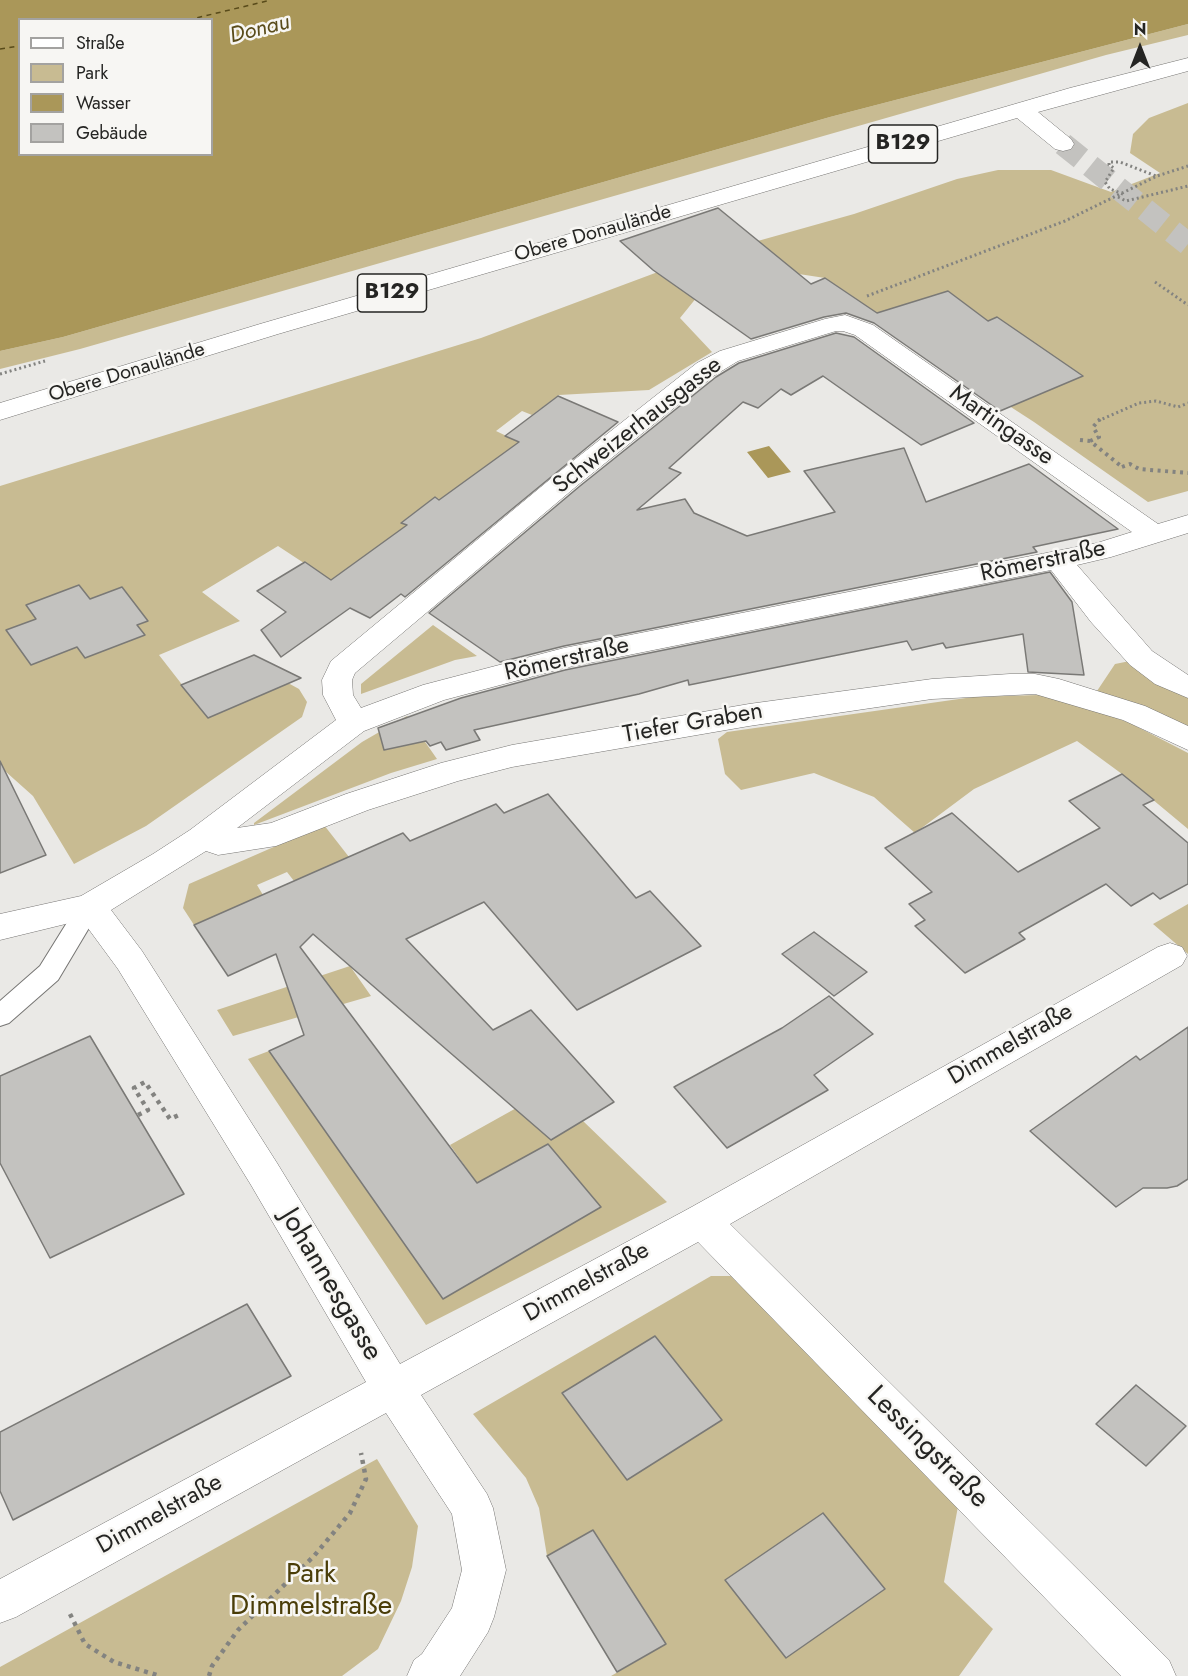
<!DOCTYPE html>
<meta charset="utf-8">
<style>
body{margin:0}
#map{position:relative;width:1188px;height:1676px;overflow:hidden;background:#eae9e6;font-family:Jost,sans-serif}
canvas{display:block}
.legend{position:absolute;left:18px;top:18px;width:195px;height:138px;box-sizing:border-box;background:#f7f6f3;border:2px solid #a3a2a0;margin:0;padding:8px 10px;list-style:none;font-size:18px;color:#252523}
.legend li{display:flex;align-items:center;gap:12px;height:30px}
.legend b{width:30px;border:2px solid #a3a2a0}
.north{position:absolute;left:1110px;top:18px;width:60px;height:60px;-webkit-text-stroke:4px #f7f6f3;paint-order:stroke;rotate:0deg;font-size:16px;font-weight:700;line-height:24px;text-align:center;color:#252523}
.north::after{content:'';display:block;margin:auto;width:21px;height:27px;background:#252523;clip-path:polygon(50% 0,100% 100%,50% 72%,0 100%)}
</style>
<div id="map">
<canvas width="1188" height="1676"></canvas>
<ul class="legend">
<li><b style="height:8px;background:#fff"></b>Straße</li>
<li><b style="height:16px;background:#c8bb92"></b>Park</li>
<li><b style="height:16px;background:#aa9759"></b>Wasser</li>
<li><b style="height:16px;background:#c3c2bf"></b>Gebäude</li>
</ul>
<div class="north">N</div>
</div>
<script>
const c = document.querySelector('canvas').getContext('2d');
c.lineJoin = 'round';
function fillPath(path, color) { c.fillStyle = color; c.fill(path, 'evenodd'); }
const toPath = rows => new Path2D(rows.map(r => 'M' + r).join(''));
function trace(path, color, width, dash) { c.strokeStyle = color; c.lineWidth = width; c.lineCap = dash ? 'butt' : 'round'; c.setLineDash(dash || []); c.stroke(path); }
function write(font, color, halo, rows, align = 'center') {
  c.font = font + ' Jost,sans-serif'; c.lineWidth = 5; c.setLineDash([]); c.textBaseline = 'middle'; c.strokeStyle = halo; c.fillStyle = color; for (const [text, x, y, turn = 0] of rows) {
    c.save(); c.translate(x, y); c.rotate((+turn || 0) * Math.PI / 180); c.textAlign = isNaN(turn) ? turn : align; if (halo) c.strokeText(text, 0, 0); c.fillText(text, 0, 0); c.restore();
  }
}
const green = toPath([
 [1188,24,1188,35,1106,55,80,349,0,369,0,351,63,337,830,117],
 [1188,103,1188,491,1148,502,1034,422,867,314,852,296,825,278,766,269,697,297,680,318,712,352,649,390,559,395,532,415,522,411,496,431,519,442,441,500,435,497,402,522,407,525,345,590,278,546,202,592,240,621,159,655,208,718,288,683,299,689,307,702,302,717,146,826,74,864,33,796,5,771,0,773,0,486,481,338,690,260,854,214,957,179,998,170,1051,170,1111,192,1160,173,1130,153,1133,134,1149,118],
 [433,625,477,656,455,660,361,694,361,684],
 [1135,660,1188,695,1188,732,1097,691,1115,664],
 [1039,695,1076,703,1130,723,1188,753,1188,829,1122,774,1077,741,974,789,915,833,874,797,814,773,741,790,725,774,718,739,727,732,973,697],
 [407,716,437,759,391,773,254,825,254,823,362,742],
 [324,825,349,857,294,881,287,872,257,885,263,895,194,925,183,908,189,884],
 [1188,904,1188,954,1153,924],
 [350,966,371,996,233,1036,217,1010],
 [269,1051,443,1299,601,1207,548,1144,477,1183,450,1145,554,1087,583,1121,667,1202,426,1325,248,1059],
 [711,1276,741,1276,959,1501,944,1582,993,1629,959,1676,611,1676,666,1644,594,1531,547,1556,539,1508,526,1478,473,1414],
 [377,1459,418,1526,412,1567,401,1601,378,1649,342,1676,0,1676,0,1667]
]);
const water = toPath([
 [0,0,1188,0,1188,24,830,117,63,337,0,351],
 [20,20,212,20,212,154,20,154],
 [769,446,791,472,768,478,747,452]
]);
const ferry = toPath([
 [188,20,271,0],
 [0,49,20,46]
]);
const building = toPath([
 [718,208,811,284,825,278,877,313,948,291,988,321,997,317,1083,376,1000,411,874,323,846,313,824,317,751,339,653,270,620,241,718,208],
 [836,333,854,337,974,423,921,445,823,376,791,395,781,389,758,408,743,402,669,468,681,473,637,510,685,499,694,513,747,536,835,512,804,471,904,448,926,502,1029,464,1118,529,1033,547,1037,552,564,646,500,662,429,613,580,486,716,377,739,363,836,333],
 [558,396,618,422,405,597,401,594,370,618,350,608,281,657,261,630,286,612,257,591,305,562,331,580,407,525,401,523,435,497,439,500,519,442,505,436,558,396],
 [1050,572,1072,602,1084,675,1028,672,1023,634,946,648,943,643,912,650,907,641,689,685,688,680,639,694,474,730,480,740,446,750,441,742,430,746,426,741,384,750,378,728,461,698,565,670,1050,572],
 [79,585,90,599,122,587,148,621,137,625,145,635,85,658,77,647,31,665,6,630,36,619,26,605,79,585],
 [254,655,301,678,208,718,181,685,254,655],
 [0,761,46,855,0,873,0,761],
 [1122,774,1154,800,1143,805,1188,843,1188,884,1160,899,1153,893,1131,906,1106,884,1019,933,1025,939,965,973,915,926,925,920,909,904,932,892,885,848,952,813,1018,872,1100,828,1069,801,1122,774],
 [548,794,636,898,650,891,701,946,577,1010,484,902,406,939,493,1030,531,1010,614,1102,551,1140,313,934,300,947,477,1183,548,1144,601,1207,443,1299,269,1051,304,1035,276,954,228,976,194,925,403,833,410,841,496,804,504,813,548,794],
 [814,932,867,972,834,996,782,954,814,932],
 [829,996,873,1034,814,1075,828,1090,727,1148,674,1087,782,1028,829,996],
 [1188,1027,1188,1179,1177,1186,1167,1188,1143,1188,1116,1207,1030,1131,1136,1056,1140,1060,1188,1027],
 [90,1036,184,1194,50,1258,0,1163,0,1076,90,1036],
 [247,1304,291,1376,13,1520,0,1491,0,1432,247,1304],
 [655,1336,722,1420,627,1480,562,1393,655,1336],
 [1136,1385,1186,1426,1146,1466,1096,1424,1136,1385],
 [823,1513,885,1589,786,1658,725,1580,823,1513],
 [593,1530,666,1644,617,1672,547,1556,593,1530]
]);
const primaryTunnel = toPath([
 [1063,144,1188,244]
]);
const pathFar2 = toPath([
 [1123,194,1110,189,1105,182,1114,168,1109,165,1109,162,1120,162,1156,176],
 [1118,197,1126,201,1188,186],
 [1155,282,1188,305],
 [867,296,1065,221,1157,176,1188,166],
 [0,374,45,361],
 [1098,421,1139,403,1156,401,1178,407,1188,403]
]);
const pathFar1 = toPath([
 [1080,440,1090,441,1121,466],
 [1090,441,1099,437,1093,427,1100,419],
 [1122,467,1130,464,1139,469,1188,473]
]);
const path = toPath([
 [138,1115,148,1110,134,1088,145,1082,170,1119,181,1114],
 [70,1614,85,1644,114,1662,160,1676],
 [209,1676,212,1666,238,1630,314,1556,350,1513,366,1479,361,1453]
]);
const service = toPath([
 [90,897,99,900,102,906,58,980,9,1023,0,1026,0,1001,40,966,81,900,90,897]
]);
const minor = toPath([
 [845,315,873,325,1158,524,1188,515,1188,533,1111,557,1077,565,1152,651,1188,675,1188,698,1155,684,1130,665,1091,622,1051,570,564,668,444,700,364,731,237,828,271,823,346,794,441,763,512,745,749,704,932,679,1010,674,1035,674,1059,679,1145,706,1188,726,1188,750,1123,720,1035,694,932,699,749,726,512,767,458,781,368,810,276,846,218,855,206,851,111,910,142,951,277,1163,400,1364,688,1209,1158,947,1170,943,1182,947,1187,956,1182,965,730,1224,1169,1660,1176,1676,1121,1676,698,1242,421,1395,487,1494,493,1508,506,1570,494,1617,488,1632,460,1676,407,1676,414,1660,422,1654,452,1608,462,1570,452,1514,386,1413,16,1617,0,1623,0,1579,366,1382,251,1185,118,969,82,920,0,940,0,914,81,896,153,854,190,830,336,720,323,695,322,680,331,661,559,472,697,363,720,351,825,319,845,315],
 [836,331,843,331,855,335,1132,532,1097,543,564,648,423,685,361,708,353,695,352,680,355,673,579,484,715,375,738,361,836,331]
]);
const primary = toPath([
 [1188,58,1188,71,1038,112,1071,139,1074,144,1071,149,1063,151,1055,149,1017,118,278,334,0,420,0,403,260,324,1070,88,1188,58]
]);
const farStreetnames = [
 ["Obere Donaulände",593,234,-16],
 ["Obere Donaulände",127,373,-17]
];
const farWaternames = [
 ["Donau",260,30,-14]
];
const shields = [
 [903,144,69],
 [392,293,69]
];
const shieldNames = [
 ["B129",903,144],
 ["B129",392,293]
];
const streetNames = [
 ["Schweizerhausgasse",638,426,-38],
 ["Martingasse",1001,426,35],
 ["Römerstraße",1043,562,-12],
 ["Römerstraße",567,660,-13],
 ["Tiefer Graben",693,724,-10],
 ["Dimmelstraße",1011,1045,-30],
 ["Dimmelstraße",587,1283,-29],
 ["Dimmelstraße",160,1515,-29]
];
const nearStreetnames = [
 ["Johannesgasse",330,1285,59],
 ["Lessingstraße",927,1448,45]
];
const nearParknames = [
 ["Park",311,1575],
 ["Dimmelstraße",311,1607]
];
fillPath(green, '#c8bb92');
fillPath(water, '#aa9759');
trace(ferry, '#594b1a', 1.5, [5, 4.5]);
fillPath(building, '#c3c2bf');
trace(building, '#7a7976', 1.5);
trace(primaryTunnel, '#c3c2bf', 23, [23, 12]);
trace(service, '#767573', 2);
trace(minor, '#767573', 1);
trace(primary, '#767573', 1);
trace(pathFar2, '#838380', 3, [2, 3]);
trace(pathFar1, '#838380', 4, [3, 4.5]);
trace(path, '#838380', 4.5, [4, 5]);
fillPath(service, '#fff');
fillPath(minor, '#fff');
fillPath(primary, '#fff');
write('20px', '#252523', '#f7f6f3', farStreetnames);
write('italic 22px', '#594b1a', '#f7f6f3', farWaternames);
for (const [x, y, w] of shields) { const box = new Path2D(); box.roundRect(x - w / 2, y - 19, w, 38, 4.5); c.fillStyle = '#f7f6f3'; c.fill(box); trace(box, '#252523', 1.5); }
write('bold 22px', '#252523', null, shieldNames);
write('24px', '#252523', '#f7f6f3', streetNames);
write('28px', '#252523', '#f7f6f3', nearStreetnames);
write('28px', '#4a3d08', '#f7f6f3', nearParknames);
</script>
